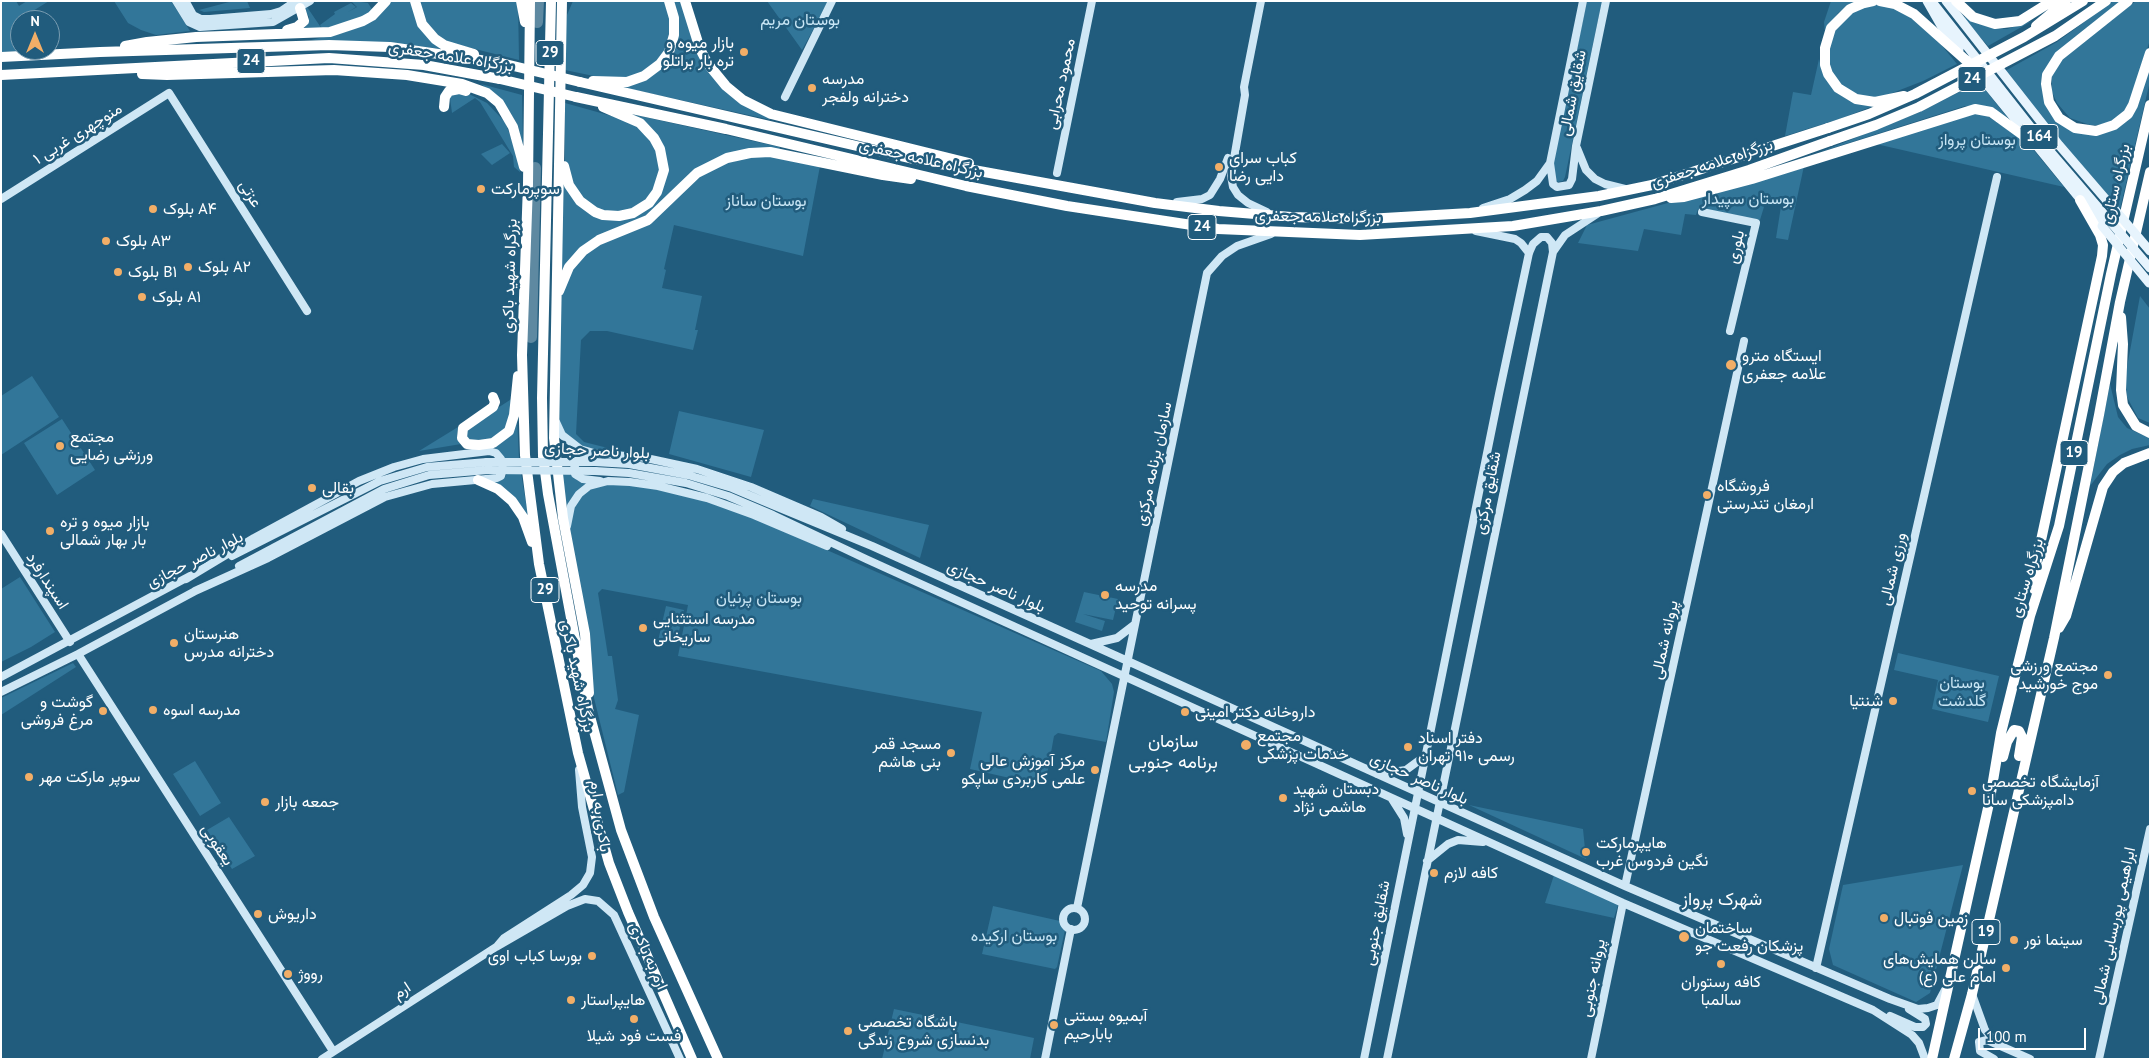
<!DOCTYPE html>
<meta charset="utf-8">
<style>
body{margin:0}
#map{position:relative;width:2151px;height:1060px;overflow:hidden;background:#215c7d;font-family:"PT Sans",sans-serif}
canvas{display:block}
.frame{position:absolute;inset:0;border:2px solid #fff;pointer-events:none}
.north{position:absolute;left:10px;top:10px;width:50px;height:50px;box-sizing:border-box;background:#215c7d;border:1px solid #7a9db1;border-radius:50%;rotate:0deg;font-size:14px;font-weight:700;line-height:20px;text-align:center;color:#fff}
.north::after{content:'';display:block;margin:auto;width:18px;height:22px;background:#f2ae67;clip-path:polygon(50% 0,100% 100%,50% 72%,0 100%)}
.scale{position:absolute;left:1978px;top:1028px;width:108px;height:22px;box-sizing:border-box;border:2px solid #fff;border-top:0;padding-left:6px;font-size:15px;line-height:18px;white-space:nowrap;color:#fff;-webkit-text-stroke:4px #215c7d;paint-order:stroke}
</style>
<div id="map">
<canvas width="2151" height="1060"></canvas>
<div class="frame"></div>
<div class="north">N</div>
<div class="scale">100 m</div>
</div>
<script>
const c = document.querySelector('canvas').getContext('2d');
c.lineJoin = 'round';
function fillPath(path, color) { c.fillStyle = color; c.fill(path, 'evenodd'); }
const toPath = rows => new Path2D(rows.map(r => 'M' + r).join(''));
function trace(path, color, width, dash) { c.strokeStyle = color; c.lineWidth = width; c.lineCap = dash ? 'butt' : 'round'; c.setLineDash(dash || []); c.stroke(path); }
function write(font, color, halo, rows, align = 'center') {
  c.font = font + ' "PT Sans",Vazirmatn,sans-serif'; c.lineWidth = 5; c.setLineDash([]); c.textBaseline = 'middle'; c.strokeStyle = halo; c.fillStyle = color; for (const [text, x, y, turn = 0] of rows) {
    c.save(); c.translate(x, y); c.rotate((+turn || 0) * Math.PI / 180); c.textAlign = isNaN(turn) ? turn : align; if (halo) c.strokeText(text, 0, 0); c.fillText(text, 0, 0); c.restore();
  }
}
const green = toPath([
 [1,1,16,1,19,6,27,1,49,1,20,19,20,50,40,50,1,52],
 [114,1,171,1,190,31,156,35,141,30,128,23],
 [233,1,247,1,250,8,204,12,199,10],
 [354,1,368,3,373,11,359,21,339,28,325,30,293,31,303,29,307,25,309,17,304,9,307,7,322,29,320,25,335,14,334,12,351,3,356,7,348,12,357,7,352,2],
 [389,1,411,1,416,18,458,51,392,43,311,40,348,31],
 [419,1,518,1,519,60,447,42,433,31,423,17],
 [573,1,666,1,672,31,662,58,635,77,608,79,565,70,565,30,567,15],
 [672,1,682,1,693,37,740,102,771,120,603,83,616,84,667,60],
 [767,1,829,1,802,50],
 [1587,1,1602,1,1565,177,1563,181,1558,182,1554,179,1554,158],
 [1831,1,1856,1,1838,13,1825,33,1824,22],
 [2113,1,2122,1,2057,54,2042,88,2045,102,2060,123,2114,130,2150,65,2150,81,2120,209,2051,130,2005,71,2057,42],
 [2136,1,2150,1,2150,40,2131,99,2124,112,2114,121,2098,125,2090,125,2070,118,2057,103,2052,92,2052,74,2065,56],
 [1869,5,1885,5,1900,10,1930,31,1957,64,1923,81,1882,97,1860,97,1844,89,1832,74,1828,63,1828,53,1834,31,1853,11],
 [1965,14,1994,28,2007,29,2032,21,1988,46,1965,20],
 [1819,59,1822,71,1837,93,1850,101,1881,103,1842,118,1785,136,1793,92,1811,95],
 [1979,82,2011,122,1985,106,1965,106,1820,152,1920,112],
 [481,84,522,95,523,145,518,126,510,112,497,96],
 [465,92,487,103,505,122,519,158,520,172,514,167,513,156,480,102,475,98,452,113,450,98,452,94],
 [565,103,633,122,655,145,661,170,652,193,640,205,621,213,596,209,576,193,565,163],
 [1972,113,1986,115,2028,143,2064,187,1876,144],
 [631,114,780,147,779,151,715,160,650,216,600,237,560,284,563,171,593,214,647,208,667,163],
 [502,144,510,153,492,165,481,154],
 [768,155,820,166,803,256,674,225,664,269,666,270,662,288,702,296,695,330,698,330,693,350,607,331,590,331,581,340,576,434,584,442,632,454,586,448,568,438,559,424,560,300,565,280,583,254,609,239,638,228,689,183,726,161],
 [1804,166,1788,240,1776,238,1782,200,1767,197,1760,220,1698,209,1696,215,1685,214,1681,235,1644,229,1638,251,1578,243,1587,225],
 [2140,296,2150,309,2150,423,2138,418,2127,397,2125,378],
 [32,376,59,417,1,455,1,396],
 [2110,384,2118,417,2127,428,2150,438,2150,445,2132,449,2120,455,2107,464,2090,486],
 [513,398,509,425,494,441,468,442,464,430],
 [679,411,764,430,751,477,669,454],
 [517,417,519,459,502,458,494,446],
 [62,419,95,470,57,495,24,443],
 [458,427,457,434,461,444,419,451],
 [507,473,521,473,530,527,492,481,505,477],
 [560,474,570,474,578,481,593,482,567,511],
 [629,484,696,497,752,517,1101,671,1112,684,1114,692,1106,742,1058,733,1054,736,1045,786,970,769,982,712,678,656,688,605,602,589,598,593,608,656,612,656,618,700,615,709,639,715,624,792,618,795,594,698,587,634,569,527,574,505,586,491,599,485],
 [813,499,929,525,920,558,810,506],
 [20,577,55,632,31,647,1,662,1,589],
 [1084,592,1118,599,1113,620,1083,614,1105,621,1102,631,1075,622],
 [666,606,684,610,676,644,658,641],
 [1898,653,1999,676,1988,722,1932,709,1938,680,1894,670],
 [73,663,76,667,1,715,1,698],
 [195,761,221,803,200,816,173,774],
 [1469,805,1583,829,1586,859],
 [229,817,255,856,232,869,207,830],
 [1963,865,1930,993,1916,1002,1833,965,1829,949,1843,885],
 [1554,875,1619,902,1614,918,1545,903],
 [993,906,1060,921,1065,930,1057,967,1055,969,982,954],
 [894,1009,1034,1038,1030,1059,882,1059]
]);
const river = toPath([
 [537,22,538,1],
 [531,337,535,168]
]);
const secondary = toPath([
 [176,1,189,22,200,27,273,22,310,1],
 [182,1,187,4,193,15,201,19,210,19,271,14,281,11,296,1],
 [1261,1,1244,87,1245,95,1231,176,1233,187,1238,195,1248,203,1267,212],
 [1583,1,1550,163,1553,184,1557,187,1569,185,1572,179,1576,146,1606,1],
 [785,97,832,1],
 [1577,148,1586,170,1595,179,1605,184,1625,189],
 [1057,173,1092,1],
 [1,199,169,93,307,311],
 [1177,202,1202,199,1210,195,1220,179,1228,158],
 [1483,208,1510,199,1525,190,1537,181,1550,163],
 [1702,212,1756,223,1730,331],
 [1476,231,1515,239,1521,243,1529,253],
 [556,422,562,435,580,449,594,453,646,458,697,469,751,487,821,517,842,529],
 [592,454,582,455,578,459,574,468,575,474,583,479,600,481],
 [595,462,629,464,688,475,732,488,775,506,872,546,1090,644,1625,886,1890,999,1918,1009,1928,1008,1937,1005,1945,990],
 [595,471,629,473,686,483,728,496,773,515,866,559,1623,903,1873,1010,1912,1035,1919,1043,1925,1059],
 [567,526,571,506,579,494,589,486,608,481,630,482,658,486,707,498,754,515,827,546],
 [1,534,70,642],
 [232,556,380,481,427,467,487,462],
 [239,566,384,489,429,475,488,470],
 [186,579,254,538,359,481,394,467,423,459,489,451,496,453,501,459,503,469,501,476,497,478,432,484,385,497,268,558,195,591],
 [1091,644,1117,638,1134,625],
 [78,654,333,1051],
 [1,677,190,576],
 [1,692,78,654,199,589],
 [1377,774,1406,770,1425,756],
 [1392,799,1404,818,1407,834],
 [1427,861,1448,844,1458,840,1483,842],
 [1625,886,1744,341],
 [1077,908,1207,273,1222,256,1237,246,1271,234],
 '1063 919a11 11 0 1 1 22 0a11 11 0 1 1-22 0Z',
 [498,945,504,938,571,895,583,885,590,873,592,857,582,807,579,770],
 [1816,968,1997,177],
 [1972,994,1985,1030,1996,1043],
 [1890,1016,1915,1027,1923,1027,1926,1024,1925,1019,1909,1009],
 [322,1059,496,947,567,906,585,899,598,901,614,915,680,1059],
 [1045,1059,1071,929],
 [1364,1059,1499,394,1529,253,1533,244,1541,237,1547,237,1552,243,1553,252],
 [1387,1059,1553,252,1565,235,1597,214],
 [1591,1059,1623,903],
 [1994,1059,1980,1051,1979,1042,1987,1040,2030,1059],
 [2099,1059,2150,829]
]);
const primary = toPath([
 [1927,1,1943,29,1959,50],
 [1946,1,2059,145,2115,210],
 [1933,3,2048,149,2108,219],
 [1967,60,2102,226]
]);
const highway = toPath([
 [415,1,422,24,435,39,444,45,474,54],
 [521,1,525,22],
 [530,1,528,184,522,355,525,455,539,564,578,753,609,863,628,912,692,1059],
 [551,1,542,398,543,456,548,494,588,709,621,830,654,917,718,1059],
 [562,1,554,438,563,518,585,634,589,693],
 [685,1,700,49,708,64,726,86,743,100,771,114,969,163],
 [1873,1,1864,3,1850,9,1831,28,1825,48,1825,65,1828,74,1838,88,1856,99,1875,102,1904,96],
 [1880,1,1895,4,1914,14,1969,63],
 [1956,1,1973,17,1995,24,2020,21,2052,1],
 [2128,1,2059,56,2047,75,2046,84,2049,102,2059,118,2075,128,2096,131,2114,125,2128,114,2133,105,2150,53],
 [2036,26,2066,1],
 [287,30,297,27,304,21,300,8],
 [125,46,147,42,196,37,330,32,363,21,372,16,386,1],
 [1,57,100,52,329,45,390,47,501,63],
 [142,74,167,75,334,70,407,75,462,84,487,93,499,103,513,127,524,167],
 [1,75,329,58,424,65,500,79],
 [593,81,627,82,644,76,660,64,669,52,674,35,674,18,669,1],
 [580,82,913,159,1155,203,1219,211,1291,217,1367,219,1470,213,1599,196,1652,185,1828,128],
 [576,97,726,129,966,186,1067,206,1218,229,1360,235,1513,226,1601,211,1655,199,1749,170,1830,141],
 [444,107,445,97,449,91,459,89,466,91],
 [564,166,569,185,580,201,595,212,603,215,619,216,633,213,649,203,657,192,664,170,660,149,654,138,640,123,603,107],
 [1671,198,1684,197,1752,179,1975,109,1991,112,2031,141],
 [559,291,569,267,583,251,599,240,648,220,697,173,727,158,750,153,770,152,883,175,911,179],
 [2121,317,2123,344,2121,390,2123,405,2136,426,2150,433],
 [493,397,495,402,493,407,463,428,462,438,467,444,479,445,493,443,509,431,514,415,518,376],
 [478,480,498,489,512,501,523,517,532,542],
 [2034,589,2037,559,2102,256,2103,245,2100,235,2080,200],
 [2059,628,2066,616,2103,487,2113,472,2124,463,2150,453],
 [2003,757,2007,742,2014,730,2019,731,2022,737,2019,756],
 [1932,1059,1990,799,2001,733,2030,616,2059,526,2111,274,2150,105],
 [1954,1059,1972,994,2054,638,2099,415,2120,302,2150,172]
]);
const secondaryBridge = toPath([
 [487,462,595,462],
 [488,470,595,471]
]);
const primaryBridge = toPath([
 [2115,210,2150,251],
 [2108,219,2150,268],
 [2102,226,2149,283]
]);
const highwayBridge = toPath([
 [501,63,580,82],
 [500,79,576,97],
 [1828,128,1869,114,1915,94,2024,37,2083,1],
 [1830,141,1876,125,1919,107,2055,36,2106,1]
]);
const markers = [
 [744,52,5,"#f2ae67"],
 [812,88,5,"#f2ae67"],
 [1219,167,5,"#f2ae67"],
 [481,189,5,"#f2ae67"],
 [153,209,5,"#f2ae67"],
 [106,241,5,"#f2ae67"],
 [188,267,5,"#f2ae67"],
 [118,272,5,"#f2ae67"],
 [142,297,5,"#f2ae67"],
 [1731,365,6,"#f2ae67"],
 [60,446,5,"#f2ae67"],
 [312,488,5,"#f2ae67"],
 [1707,495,5,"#f2ae67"],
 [50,531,5,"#f2ae67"],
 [1105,595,5,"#f2ae67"],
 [643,628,5,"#f2ae67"],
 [174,643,5,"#f2ae67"],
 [2108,675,5,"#f2ae67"],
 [1893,701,5,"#f2ae67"],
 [153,710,5,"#f2ae67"],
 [103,711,5,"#f2ae67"],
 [1185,712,5,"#f2ae67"],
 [1246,745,6,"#f2ae67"],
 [1408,747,5,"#f2ae67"],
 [951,753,5,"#f2ae67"],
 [1095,770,5,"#f2ae67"],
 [29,777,5,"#f2ae67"],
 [1972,791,5,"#f2ae67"],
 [1283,798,5,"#f2ae67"],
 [265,802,5,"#f2ae67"],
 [1586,852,5,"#f2ae67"],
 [1434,873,5,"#f2ae67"],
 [258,914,5,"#f2ae67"],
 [1884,918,5,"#f2ae67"],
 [1684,937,6,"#f2ae67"],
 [2014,940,5,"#f2ae67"],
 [592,956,5,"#f2ae67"],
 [1721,964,5,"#f2ae67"],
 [2006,968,5,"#f2ae67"],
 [288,974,5,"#f2ae67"],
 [571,1000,5,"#f2ae67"],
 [634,1019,5,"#f2ae67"],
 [1054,1025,5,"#f2ae67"],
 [848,1031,5,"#f2ae67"]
];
const shields = [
 [550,53,28],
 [251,61,28],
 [1972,79,28],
 [2039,137,38],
 [1202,227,28],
 [2074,453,28],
 [545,590,28],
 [1986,932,28]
];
const shieldNames = [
 ["29",550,53],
 ["24",251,61],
 ["24",1972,79],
 ["164",2039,137],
 ["24",1202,227],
 ["19",2074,453],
 ["29",545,590],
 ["19",1986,932]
];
const parkNames = [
 ["بوستان مریم",800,20],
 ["بوستان پرواز",1977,140],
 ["بوستان سپیدار",1748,199],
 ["بوستان ساناز",766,201],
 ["بوستان پرنیان",759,598],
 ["بوستان",1962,683],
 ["گلدشت",1962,701],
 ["بوستان ارکیده",1014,936]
];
const poiNames = [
 ["بازار میوه و",734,43,"right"],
 ["تره بار براتلو",734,61,"right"],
 ["مدرسه",822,79],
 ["دخترانه ولفجر",822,97],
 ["کباب سرای",1229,158],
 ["دایی رضا",1229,176],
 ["سوپرمارکت",491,189],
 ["بلوک A۴",163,209],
 ["بلوک A۳",116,241],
 ["بلوک A۲",198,267],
 ["بلوک B۱",128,272],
 ["بلوک A۱",152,297],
 ["ایستگاه مترو",1742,356],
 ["علامه جعفری",1742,374],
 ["مجتمع",70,437],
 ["ورزشی رضایی",70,455],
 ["فروشگاه",1717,486],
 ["ارمغان تندرستی",1717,504],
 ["بقالی",322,488],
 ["بازار میوه و تره",60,522],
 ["بار بهار شمالی",60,540],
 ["مدرسه",1115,586],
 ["پسرانه توحید",1115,604],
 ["مدرسه استثنایی",653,619],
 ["ساریخانی",653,637],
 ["هنرستان",184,634],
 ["دخترانه مدرس",184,652],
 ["مجتمع ورزشی",2098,666,"right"],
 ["موج خورشید",2098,684,"right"],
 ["شنتیا",1883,701,"right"],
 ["گوشت و",93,702,"right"],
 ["مرغ فروشی",93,720,"right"],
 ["مدرسه اسوه",163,710],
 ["داروخانه دکتر امینی",1195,712],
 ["مجتمع",1257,736],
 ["خدمات پزشکی",1257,754],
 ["دفتر اسناد",1418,738],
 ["رسمی ۹۱۰ تهران",1418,756],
 ["مسجد قمر",941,744,"right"],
 ["بنی هاشم",941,762,"right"],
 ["مرکز آموزش عالی",1085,761,"right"],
 ["علمی کاربردی ساپکو",1085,779,"right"],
 ["سوپر مارکت مهر",39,777],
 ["آزمایشگاه تخصصی",1982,782],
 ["دامپزشکی سانا",1982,800],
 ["دبستان شهید",1293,789],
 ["هاشمی نژاد",1293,807],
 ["جمعه‌ بازار",275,802],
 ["هایپرمارکت",1596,843],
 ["نگین فردوس غرب",1596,861],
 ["کافه لازم",1444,873],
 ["داریوش",268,914],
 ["زمین فوتبال",1894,918],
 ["ساختمان",1695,928],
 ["پزشكان رفعت جو",1695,946],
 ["سینما نور",2024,940],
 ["بورسا کباب اوی",582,956,"right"],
 ["سالن همایش‌های",1996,959,"right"],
 ["امام علی (ع)",1996,977,"right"],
 ["رووژ",298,974],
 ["کافه رستوران",1721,982,"center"],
 ["سالمبا",1721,1000,"center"],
 ["هایپراستار",581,1000],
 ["آبمیوه بستنی",1064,1016],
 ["بابارحیم",1064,1034],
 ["باشگاه تخصصی",858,1022],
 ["بدنسازی شروع زندگی",858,1040],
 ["فست فود شیلا",634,1036,"center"]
];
const streetNames = [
 ["بزرگراه علامه جعفری",451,57,9],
 ["محمود محرابی",1061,84,-78],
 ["شقایق شمالی",1573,93,-79],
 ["منوچهری غربی ۱",78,134,-32],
 ["بزرگراه علامه جعفری",921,159,13],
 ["بزرگراه علامه جعفری",1712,164,-18],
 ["بزرگراه ستاری",2116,184,-77],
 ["عزتی",250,194,58],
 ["بزرگراه علامه جعفری",1318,217,1],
 ["بلوری",1736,247,-77],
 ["بزرگراه شهید باکری",510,276,-88],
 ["بلوار ناصر حجازی",597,451,3],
 ["سازمان برنامه مرکزی",1154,464,-78],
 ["شقایق مرکزی",1488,493,-79],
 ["بلوار ناصر حجازی",195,560,-27],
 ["ورزی شمالی",1893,569,-77],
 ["بزرگراه ستاری",2027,578,-73],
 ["اسپندارفرد",47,581,57],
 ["بلوار ناصر حجازی",996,587,24],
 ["پروانه شمالی",1665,640,-78],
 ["بزرگراه شهید باکری",577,676,78],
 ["بلوار ناصر حجازی",1419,779,24],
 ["باکری به ارم",600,816,82],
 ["یعقوبی",217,845,57],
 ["شقایق جنوبی",1377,923,-79],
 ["ابراهیمی پوربسابی شمالی",2114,926,-78],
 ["ارم به باکری",648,956,66],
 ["پروانه جنوبی",1593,978,-79],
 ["ارم",402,991,-33]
];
const neighbourhoodNames = [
 ["سازمان",1173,742],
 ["برنامه جنوبی",1173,763],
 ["شهرک پرواز",1722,900]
];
fillPath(green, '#327699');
trace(river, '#5e89a1', 12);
trace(secondary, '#cfe7f5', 8);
trace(primary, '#e7f4fd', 9);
trace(highway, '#fff', 10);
trace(secondaryBridge, '#cfe7f5', 8);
trace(primaryBridge, '#e7f4fd', 9);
trace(highwayBridge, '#fff', 10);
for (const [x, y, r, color] of markers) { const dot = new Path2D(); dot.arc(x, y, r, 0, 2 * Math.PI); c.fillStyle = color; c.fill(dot); trace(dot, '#215c7d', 2); }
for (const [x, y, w] of shields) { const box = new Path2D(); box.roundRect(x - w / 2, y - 12.5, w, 25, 4); c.fillStyle = '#215c7d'; c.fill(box); trace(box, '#fff', 1); }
write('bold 15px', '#fff', null, shieldNames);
write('16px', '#c9e6f5', '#215c7d', parkNames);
write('16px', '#fff', '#215c7d', poiNames, 'left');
write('16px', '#fff', '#215c7d', streetNames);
write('18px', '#fff', '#215c7d', neighbourhoodNames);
</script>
